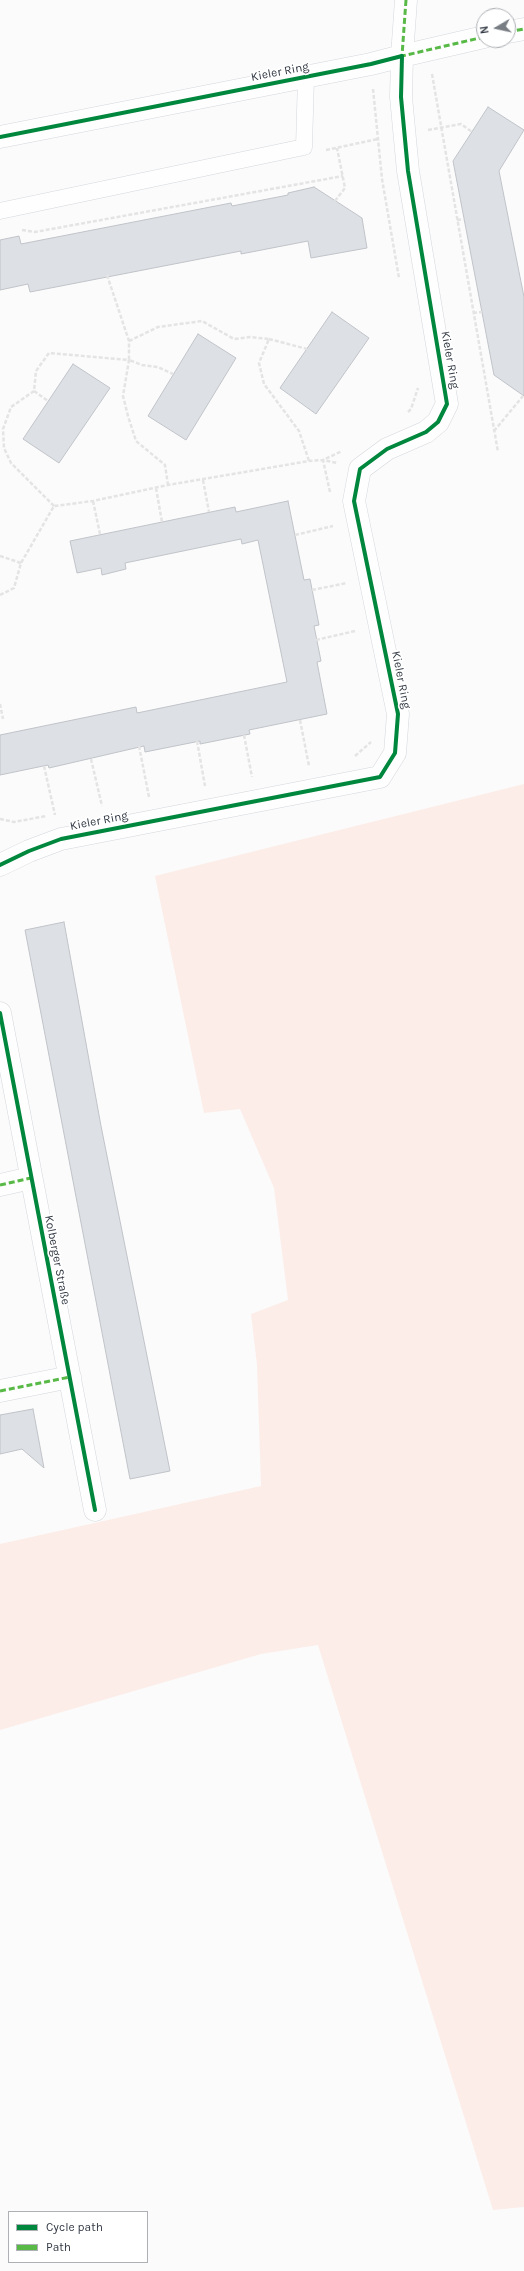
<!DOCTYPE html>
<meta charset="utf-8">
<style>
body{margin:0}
#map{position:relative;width:524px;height:2271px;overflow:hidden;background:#fbfbfb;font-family:Karla,sans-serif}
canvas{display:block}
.legend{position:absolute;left:8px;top:2211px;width:140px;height:52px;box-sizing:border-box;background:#fff;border:1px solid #adb0b4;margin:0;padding:5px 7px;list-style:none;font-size:12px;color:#323944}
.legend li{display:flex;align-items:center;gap:8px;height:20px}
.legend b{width:20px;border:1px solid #adb0b4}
.north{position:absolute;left:476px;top:8px;width:40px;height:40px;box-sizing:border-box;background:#fff;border:1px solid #adb0b4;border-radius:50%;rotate:261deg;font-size:11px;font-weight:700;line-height:16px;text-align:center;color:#323944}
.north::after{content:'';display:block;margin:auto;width:14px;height:18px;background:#787d84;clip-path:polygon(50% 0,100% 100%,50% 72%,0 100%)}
</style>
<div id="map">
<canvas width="524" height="2271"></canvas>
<ul class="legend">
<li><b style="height:5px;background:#00873e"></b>Cycle path</li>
<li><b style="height:5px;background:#58b947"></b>Path</li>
</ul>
<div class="north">N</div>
</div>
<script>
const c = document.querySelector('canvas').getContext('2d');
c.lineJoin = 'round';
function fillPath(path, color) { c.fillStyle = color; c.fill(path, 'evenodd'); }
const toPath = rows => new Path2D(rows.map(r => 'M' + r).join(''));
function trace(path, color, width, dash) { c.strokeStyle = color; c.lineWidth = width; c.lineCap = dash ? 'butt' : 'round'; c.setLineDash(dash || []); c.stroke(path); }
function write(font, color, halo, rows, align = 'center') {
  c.font = font + ' Karla,sans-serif'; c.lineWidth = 3.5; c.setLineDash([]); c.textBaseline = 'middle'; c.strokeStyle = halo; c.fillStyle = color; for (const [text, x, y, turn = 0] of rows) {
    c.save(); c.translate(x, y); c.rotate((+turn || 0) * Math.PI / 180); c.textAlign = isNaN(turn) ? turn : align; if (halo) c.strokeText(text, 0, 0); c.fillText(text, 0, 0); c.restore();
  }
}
const green = toPath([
 [524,784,524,2207,493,2210,318,1645,261,1654,0,1730,0,1544,261,1486,257,1365,251,1314,288,1300,274,1188,240,1109,204,1113,155,876]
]);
const building = toPath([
 [488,107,524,130,499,171,524,297,524,396,494,375,453,161,488,107],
 [314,187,362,218,367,248,311,258,308,241,241,254,241,251,30,292,28,284,0,290,0,240,19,236,21,244,231,203,232,206,288,195,288,193,314,187],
 [332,312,369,338,316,414,280,388,332,312],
 [198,334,236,358,186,440,148,416,198,334],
 [73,364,110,388,59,463,23,439,73,364],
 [288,501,304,580,310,579,319,625,314,626,321,661,317,662,327,714,249,730,250,734,200,744,200,741,145,752,144,746,49,768,48,765,0,775,0,735,136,707,137,713,287,682,258,540,242,544,241,539,125,563,126,569,102,575,101,568,77,573,70,541,235,507,236,512,288,501],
 [64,922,101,1126,170,1471,130,1479,25,930,64,922],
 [33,1409,44,1468,22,1449,0,1454,0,1415,33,1409]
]);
const path = toPath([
 [432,74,498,452],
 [373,89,382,179,399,278],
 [428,130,461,124,472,132],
 [326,150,378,139],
 [335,201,345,188,337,148],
 [457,220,464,219],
 [22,230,35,232,343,176],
 [107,275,129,341,129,360,142,365,158,367,173,374],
 [473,313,482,312],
 [269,339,307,349],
 [129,341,158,327,202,321,234,339,250,337,269,339,259,363,264,384,299,431,309,461],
 [34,391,48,401],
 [408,412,411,409,418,388],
 [494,431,523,396],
 [203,480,209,512],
 [156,488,162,522],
 [330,492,323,460,342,451],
 [93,501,100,534],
 [54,506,11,463,4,448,3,429,11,407,34,391,36,371,49,353,129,360,123,396,128,416,136,441,165,465,168,485],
 [295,535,333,526],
 [0,556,21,563],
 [312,590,347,583],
 [0,595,14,588,21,563,54,506,93,501,168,485,309,461,323,460,337,463],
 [316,640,355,631],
 [0,704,3,719],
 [300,720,309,766],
 [244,735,252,777],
 [197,741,205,786],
 [139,746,149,797],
 [355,756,371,742],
 [91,759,102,806],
 [44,766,55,815],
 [0,819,14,822,46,816]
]);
const lane = toPath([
 [0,211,304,147,306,77]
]);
const street = toPath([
 [406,0,402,56,484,37],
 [508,32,524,29],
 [0,137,371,64,402,56,401,97,408,171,447,404,438,422,426,432,387,449,360,469,354,501,398,714,395,753,380,777,61,839,29,851,0,865],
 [0,1013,95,1510],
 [0,1185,31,1178],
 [0,1391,70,1377]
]);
const quiet = toPath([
 [406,0,402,56,484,37],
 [508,32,524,29],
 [0,1185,31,1178],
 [0,1391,70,1377]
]);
const cycleway = toPath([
 [0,137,371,64,402,56,401,97,408,171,447,404,438,422,426,432,387,449,360,469,354,501,398,714,395,753,380,777,61,839,29,851,0,865],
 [0,1013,95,1510]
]);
const streetNames = [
 ["Kieler Ring",280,72,-11],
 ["Kieler Ring",450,360,80],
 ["Kieler Ring",401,680,79],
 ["Kieler Ring",99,821,-11],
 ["Kolberger Straße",57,1260,79]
];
fillPath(green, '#fcede8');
fillPath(building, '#dde1e6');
trace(building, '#c0c3c8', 1);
trace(lane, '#d4d7dc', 17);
trace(street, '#d4d7dc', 23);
trace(path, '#e4e4e5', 2.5, [4, 2]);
trace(lane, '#fefefe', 16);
trace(street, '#fefefe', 22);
trace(quiet, '#58b947', 3, [6, 3]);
trace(cycleway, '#00873e', 4);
write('12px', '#323944', '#fff', streetNames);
</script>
